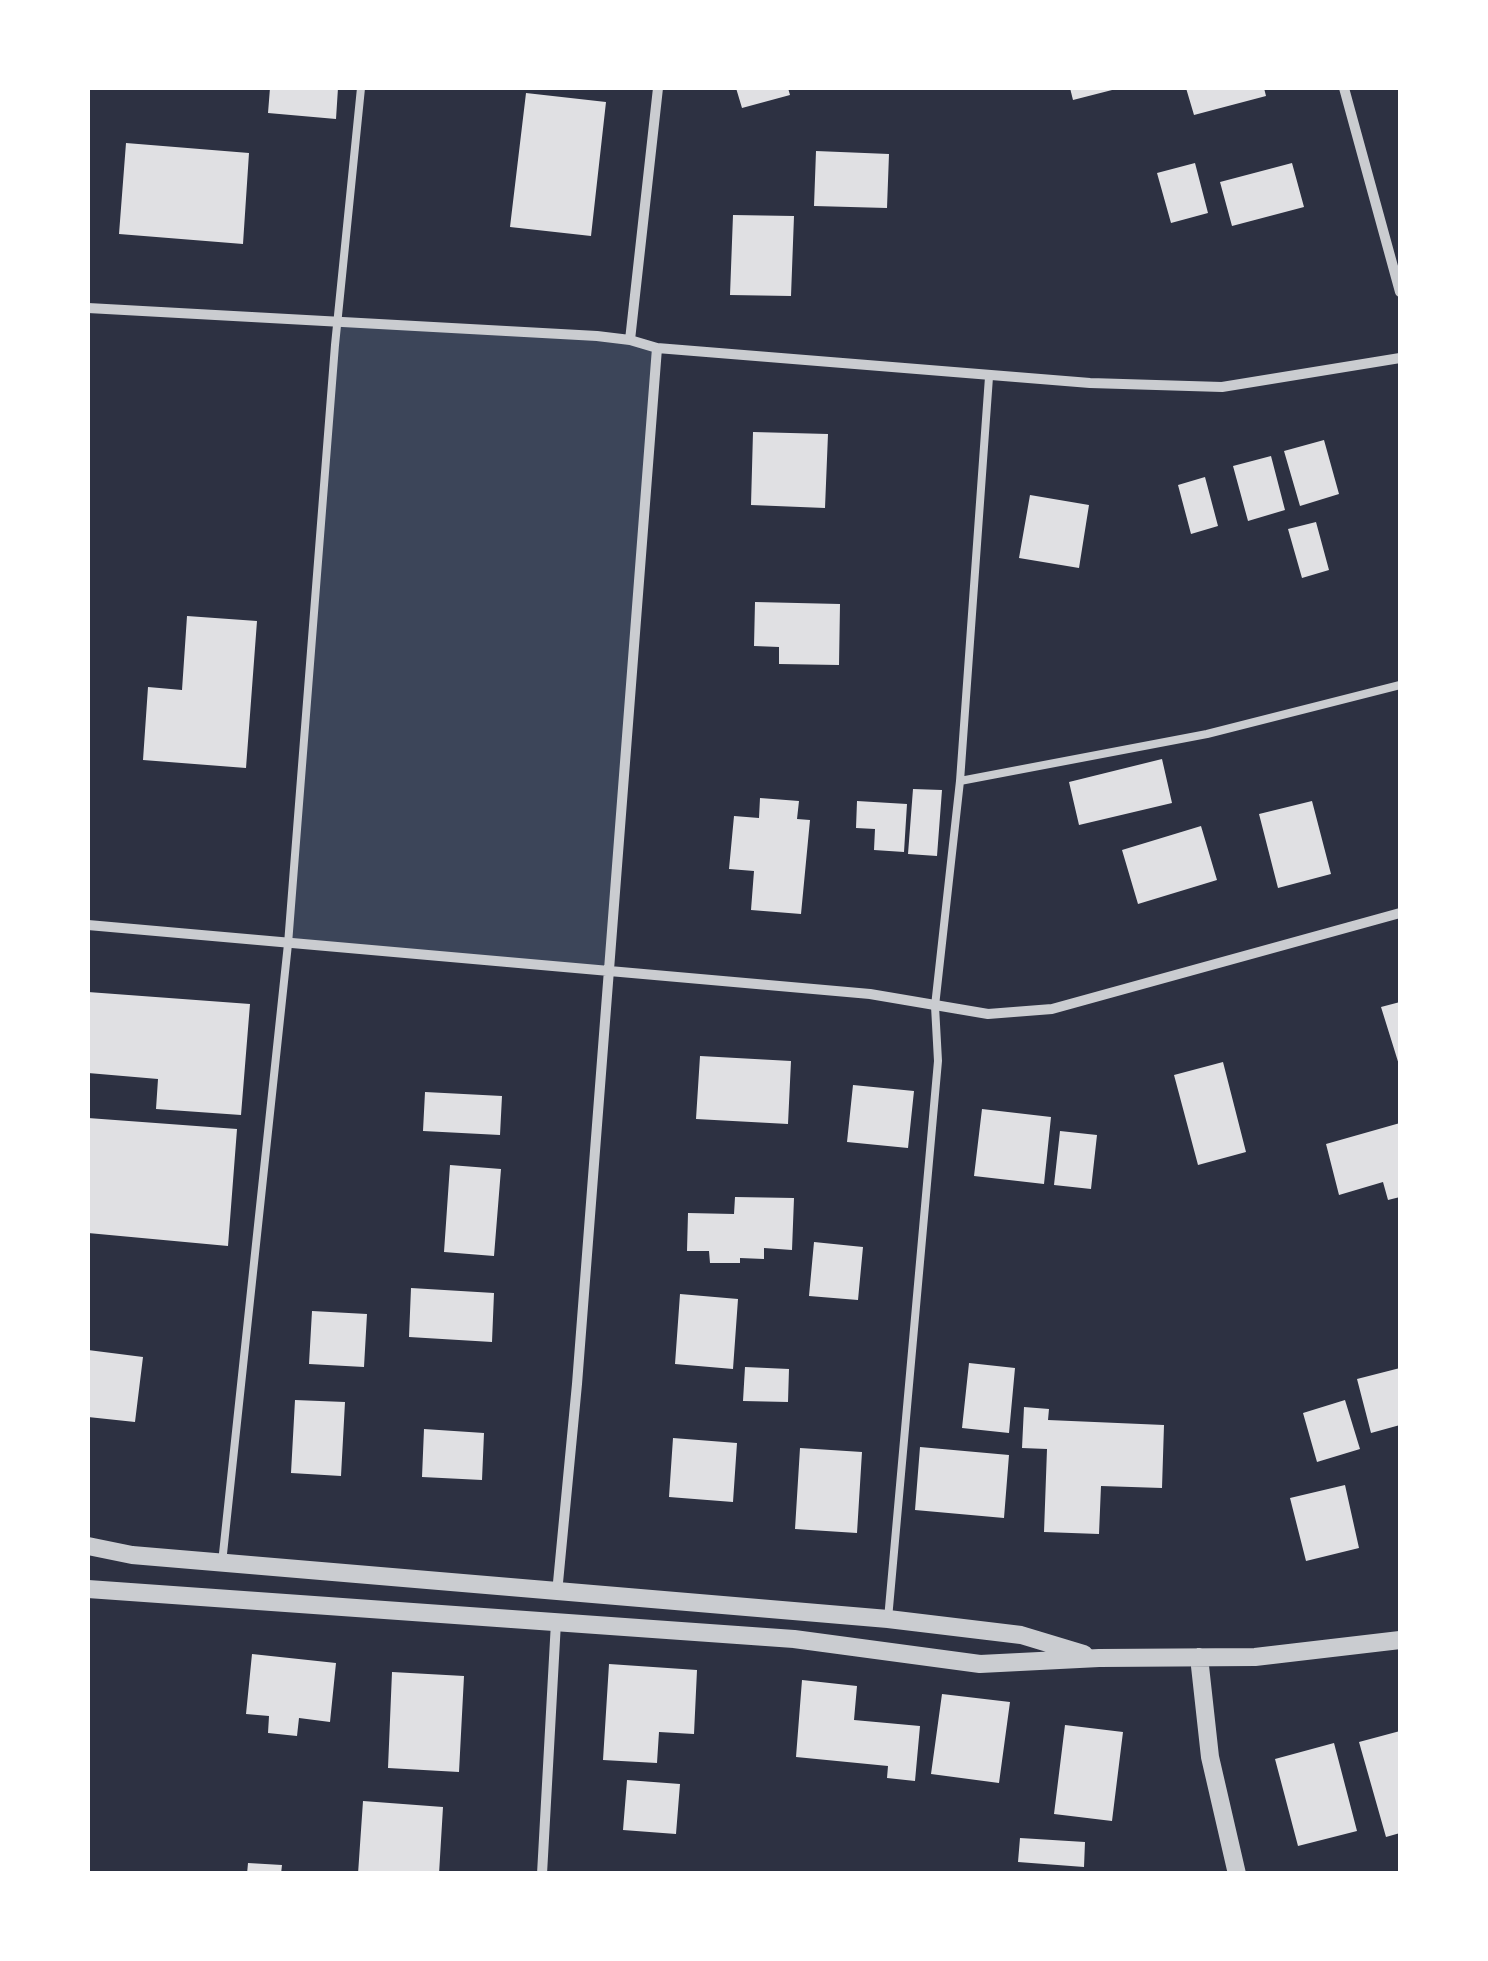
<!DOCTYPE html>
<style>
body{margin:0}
#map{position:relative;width:1488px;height:1961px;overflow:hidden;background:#2d3142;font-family:"Playfair Display",serif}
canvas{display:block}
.frame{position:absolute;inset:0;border:90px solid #fff;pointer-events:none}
</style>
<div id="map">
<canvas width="1488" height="1961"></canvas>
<div class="frame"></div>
</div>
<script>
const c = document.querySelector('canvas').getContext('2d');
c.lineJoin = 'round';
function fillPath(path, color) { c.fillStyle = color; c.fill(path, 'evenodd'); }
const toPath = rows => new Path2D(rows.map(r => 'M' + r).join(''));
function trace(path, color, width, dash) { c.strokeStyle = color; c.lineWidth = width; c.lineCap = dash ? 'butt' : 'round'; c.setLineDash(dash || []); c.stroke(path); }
const green = toPath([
 [340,322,597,336,657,348,610,971,288,944]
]);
const building = toPath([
 [270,88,338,88,336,119,268,113],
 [736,88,788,88,790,95,742,108],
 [1070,88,1116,88,1116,89,1073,100],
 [1186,88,1264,88,1266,96,1194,115],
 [526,93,606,102,591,236,510,227],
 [126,143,249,153,243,244,119,234],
 [816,151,889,154,887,208,814,206],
 [1195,163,1208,213,1171,223,1157,173],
 [1292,163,1304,207,1232,226,1220,182],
 [733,215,794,216,791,296,730,295],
 [753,432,828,434,825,508,751,505],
 [1324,440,1339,494,1300,506,1284,451],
 [1271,456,1285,510,1248,521,1233,466],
 [1205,477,1218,526,1191,534,1178,485],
 [1030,495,1089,505,1079,568,1019,558],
 [1316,522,1329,570,1302,578,1288,529],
 [755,602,840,604,839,665,779,664,779,647,754,646],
 [187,616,257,621,246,768,143,760,148,687,182,690],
 [1162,759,1172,803,1079,825,1069,782],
 [913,789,942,790,937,856,908,854],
 [760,798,799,801,797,819,810,820,801,914,751,910,754,871,729,869,734,816,759,818],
 [857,801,907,804,904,852,874,850,875,829,856,828],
 [1312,801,1331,874,1278,888,1259,814],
 [1201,826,1217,880,1138,904,1122,850],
 [88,992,250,1004,241,1115,156,1109,158,1079,88,1073],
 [1400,1002,1400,1068,1381,1007],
 [700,1056,791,1061,788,1124,696,1119],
 [1223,1062,1246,1152,1198,1165,1174,1075],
 [853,1085,914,1091,908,1148,847,1142],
 [425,1092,502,1096,500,1135,423,1131],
 [982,1109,1051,1117,1044,1184,974,1176],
 [88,1118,237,1129,228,1246,88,1233],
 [1400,1123,1400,1197,1388,1200,1383,1182,1339,1195,1326,1144],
 [1060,1131,1097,1135,1091,1189,1054,1185],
 [450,1165,501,1169,494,1256,444,1252],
 [735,1197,794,1198,792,1250,764,1248,764,1259,740,1258,740,1263,710,1263,709,1251,687,1251,688,1213,734,1214],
 [814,1242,863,1247,858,1300,809,1296],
 [411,1288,494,1293,492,1342,409,1337],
 [680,1294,738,1299,733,1369,675,1364],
 [312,1311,367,1314,364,1367,309,1364],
 [88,1350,143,1357,135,1422,88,1417],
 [969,1363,1015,1368,1009,1433,962,1428],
 [745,1367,789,1369,788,1402,743,1401],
 [1400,1368,1400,1425,1371,1433,1357,1379],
 [295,1400,345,1402,341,1476,291,1473],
 [1345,1400,1360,1449,1317,1462,1303,1413],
 [1024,1407,1049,1409,1048,1420,1164,1425,1162,1488,1101,1486,1099,1534,1044,1532,1047,1449,1022,1448],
 [424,1429,484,1433,482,1480,422,1477],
 [673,1438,737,1443,733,1502,669,1497],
 [920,1447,1009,1455,1004,1518,915,1510],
 [800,1448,862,1452,857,1533,795,1529],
 [1345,1485,1359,1548,1306,1561,1290,1498],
 [252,1654,336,1663,330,1722,299,1718,297,1736,268,1733,269,1716,246,1714],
 [609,1664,697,1670,694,1734,659,1732,657,1763,603,1760],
 [392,1672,464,1676,459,1772,388,1768],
 [802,1680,857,1686,854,1720,920,1726,915,1781,887,1778,888,1766,796,1757],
 [942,1694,1010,1702,999,1783,931,1774],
 [1065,1725,1123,1732,1112,1821,1054,1814],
 [1400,1731,1400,1833,1386,1837,1359,1742],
 [1334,1743,1357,1831,1298,1846,1275,1759],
 [627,1780,680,1784,676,1834,623,1830],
 [363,1801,443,1807,439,1874,358,1874],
 [1020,1838,1085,1842,1084,1867,1018,1862],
 [248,1863,282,1865,281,1874,247,1874]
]);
const service = toPath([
 [960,781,1207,734,1400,685],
 [222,1563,288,944,335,345,361,88],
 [888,1619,938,1061,935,1006,960,781,989,377]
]);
const minor = toPath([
 [1344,88,1400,292],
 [88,308,597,336,630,340,657,348,1090,383,1222,387,1400,358],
 [630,340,658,88],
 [88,925,870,994,988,1014,1052,1009,1400,913],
 [557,1593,577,1384,657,348],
 [542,1874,556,1622]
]);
const tertiary = toPath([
 [88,1546,132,1555,888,1619,1021,1635,1084,1654],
 [88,1589,794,1639,980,1664,1099,1658,1255,1657,1400,1640],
 [1199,1657,1210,1757,1237,1874]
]);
fillPath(green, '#3c4559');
fillPath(building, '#e0e0e3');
trace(service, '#caccd0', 8);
trace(minor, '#caccd0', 10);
trace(tertiary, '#caccd0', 18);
</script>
